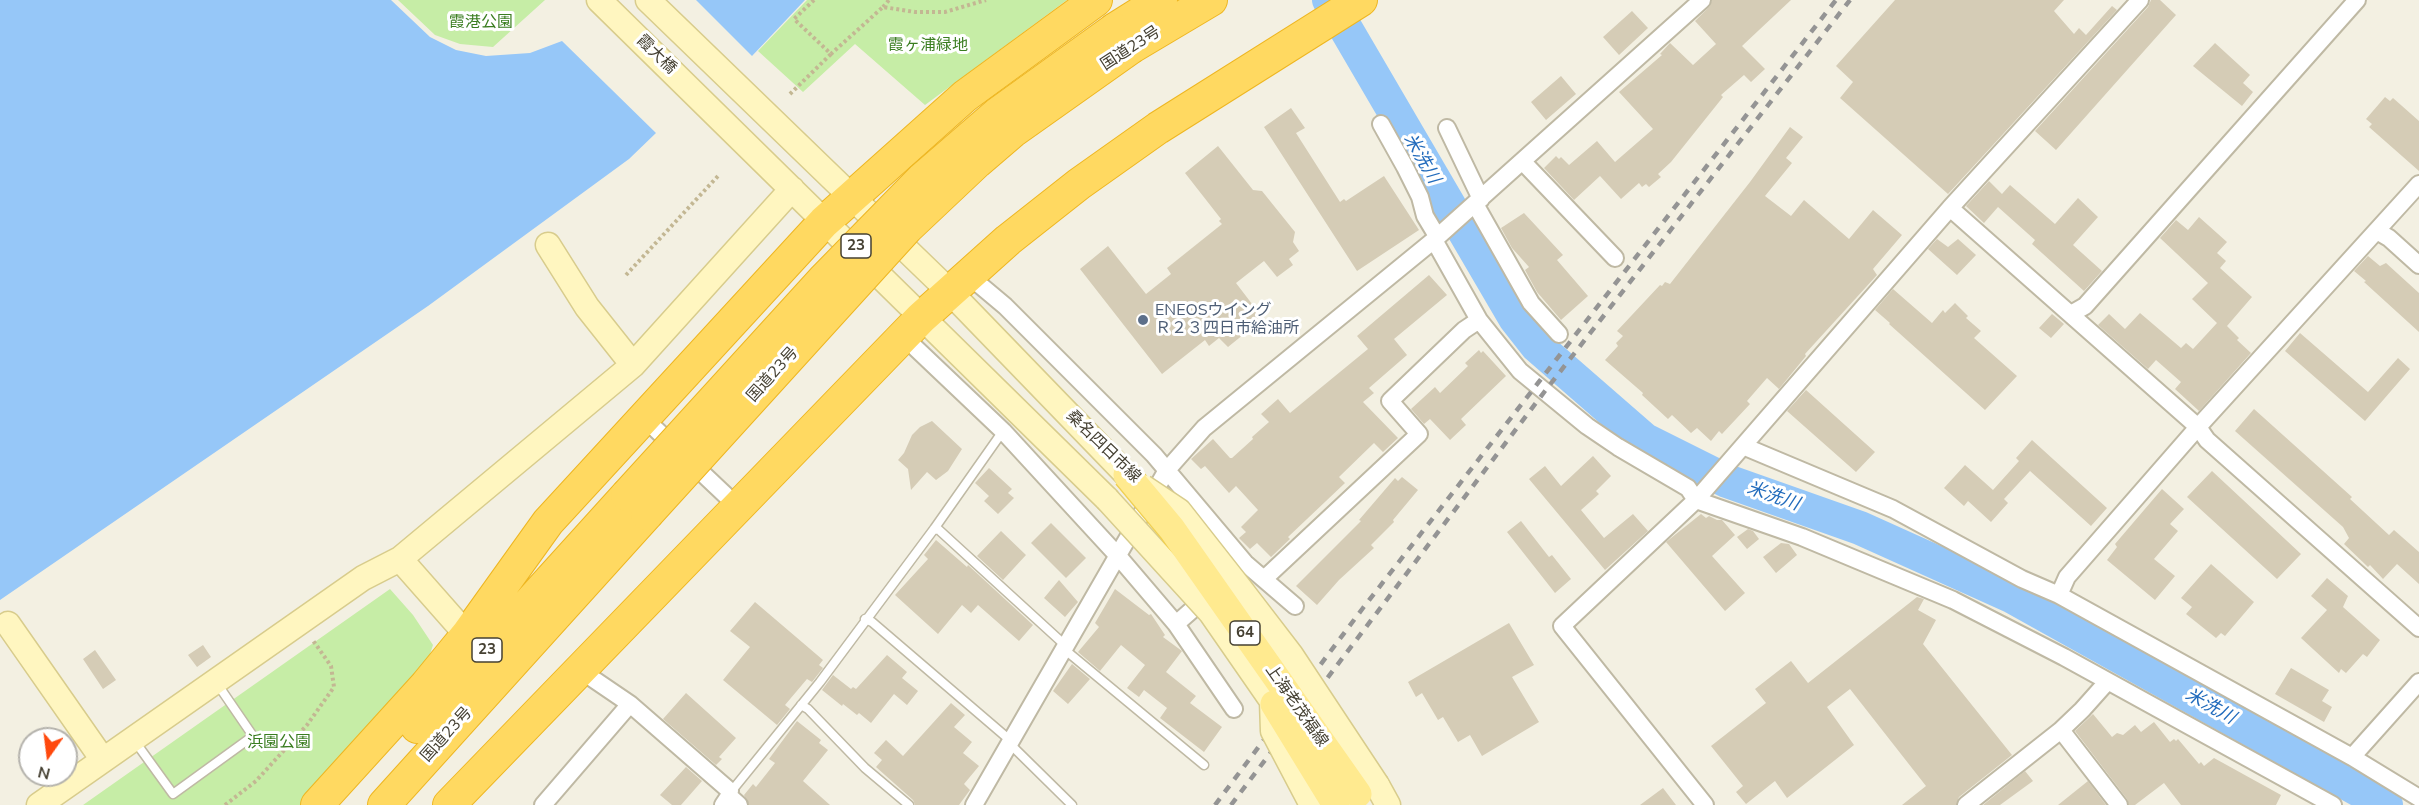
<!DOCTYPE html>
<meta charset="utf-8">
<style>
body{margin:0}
#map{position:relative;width:2419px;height:805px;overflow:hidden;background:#f3f0e2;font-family:"Nunito Sans",sans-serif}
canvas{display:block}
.north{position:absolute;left:18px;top:727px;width:60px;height:60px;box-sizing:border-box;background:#fff;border:2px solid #b5b3ad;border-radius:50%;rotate:194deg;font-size:16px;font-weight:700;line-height:24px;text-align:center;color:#454032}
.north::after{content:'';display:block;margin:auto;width:21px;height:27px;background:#ff490d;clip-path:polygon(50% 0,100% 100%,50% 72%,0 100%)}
</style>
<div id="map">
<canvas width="2419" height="805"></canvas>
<div class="north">N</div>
</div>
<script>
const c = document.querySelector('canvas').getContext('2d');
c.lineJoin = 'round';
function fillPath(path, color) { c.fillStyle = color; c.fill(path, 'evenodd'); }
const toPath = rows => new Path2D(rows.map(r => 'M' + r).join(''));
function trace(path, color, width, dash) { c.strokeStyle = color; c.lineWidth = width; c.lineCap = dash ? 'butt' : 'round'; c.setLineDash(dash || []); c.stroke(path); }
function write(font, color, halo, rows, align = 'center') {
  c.font = font + ' "Nunito Sans","Noto Sans JP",sans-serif'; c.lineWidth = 6; c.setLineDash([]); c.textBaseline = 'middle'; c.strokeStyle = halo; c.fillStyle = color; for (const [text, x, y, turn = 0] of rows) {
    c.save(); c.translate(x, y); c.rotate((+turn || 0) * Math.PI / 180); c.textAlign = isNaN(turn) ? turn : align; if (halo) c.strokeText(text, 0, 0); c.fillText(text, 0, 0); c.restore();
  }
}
const green = toPath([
 [398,0,545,0,493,47,460,44,435,35],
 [807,0,1067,0,925,105,855,44,803,92,758,51],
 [390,589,413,615,433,645,421,682,305,805,83,805]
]);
const water = toPath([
 [0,0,391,0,430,37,456,50,486,56,530,53,562,41,656,133,629,159,428,306,0,600],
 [696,0,805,0,752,56]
]);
const river = toPath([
 [1329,0,1515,318,1537,346,1645,440,1727,481,1860,528,2011,596,2386,805]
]);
const building = toPath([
 [1712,0,1791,0,1742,46,1765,69,1751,82,1744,75,1721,95,1723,97,1671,162,1658,174,1661,177,1649,187,1646,184,1642,187,1639,183,1621,199,1600,176,1574,200,1544,168,1556,156,1559,159,1561,157,1569,165,1597,141,1615,162,1653,129,1619,92,1662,55,1660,54,1670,43,1693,65,1716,44,1695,21,1709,7],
 [1895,0,2064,0,2054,11,2074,34,2079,28,2086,35,2112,6,2117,10,1948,194,1840,98,1853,82,1836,66],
 [2151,0,2160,0,2176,15,2056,150,2035,131,2148,7],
 [1632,11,1648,28,1619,55,1603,37],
 [2215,43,2250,75,2243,83,2253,92,2242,106,2193,66],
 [1561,76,1576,94,1546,120,1531,102],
 [2385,97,2390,101,2393,98,2419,121,2419,171,2369,127,2372,124,2366,119],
 [1291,108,1305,128,1296,133,1340,202,1344,199,1346,201,1384,176,1419,230,1357,271,1264,127],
 [1790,127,1803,137,1786,158,1792,163,1765,196,1791,216,1804,200,1849,239,1873,210,1902,235,1873,269,1877,275,1805,354,1806,356,1779,389,1767,378,1747,401,1750,404,1722,434,1719,431,1711,441,1697,428,1691,433,1672,415,1668,419,1642,395,1643,393,1605,360,1618,346,1616,343,1623,336,1617,331,1660,285,1662,286,1665,282,1670,284,1750,182],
 [1218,146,1253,190,1262,191,1295,232,1293,242,1299,251,1289,259,1293,265,1277,277,1264,261,1236,283,1262,317,1247,328,1249,330,1228,347,1219,338,1209,346,1205,340,1162,374,1080,269,1108,246,1146,294,1171,274,1167,268,1222,224,1219,221,1221,219,1185,173],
 [1989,181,2002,194,2010,185,2055,224,2078,198,2098,217,2073,245,2102,271,2084,291,2032,244,2035,240,1998,207,1984,223,1966,206],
 [1524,213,1563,255,1557,260,1588,296,1561,320,1537,292,1525,270,1529,267,1512,248,1501,228],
 [2199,217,2227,242,2217,253,2226,261,2220,268,2252,297,2227,326,2239,338,2237,340,2251,353,2199,411,2175,389,2181,382,2156,360,2148,369,2098,325,2109,314,2125,329,2140,313,2181,348,2186,343,2193,349,2217,323,2192,299,2208,283,2160,238,2176,220,2188,230],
 [1937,239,1948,247,1958,239,1976,255,1957,275,1928,249],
 [2368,256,2380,266,2386,263,2419,293,2419,332,2364,282,2366,281,2354,271],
 [1429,275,1447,295,1394,339,1407,355,1369,388,1374,393,1363,402,1398,438,1383,452,1374,443,1339,477,1345,483,1288,537,1290,539,1271,557,1257,543,1250,549,1239,538,1246,532,1241,527,1258,510,1236,486,1229,493,1205,466,1201,469,1191,459,1213,439,1230,458,1232,458,1253,439,1252,437,1269,422,1261,414,1278,399,1290,413,1368,349,1357,336],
 [1893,289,1932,323,1943,310,1945,313,1955,303,1968,316,1966,318,1981,331,1974,338,2017,376,1985,410,1889,324,1890,323,1875,310],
 [2052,314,2064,324,2051,338,2039,328],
 [2300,333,2368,392,2398,358,2410,369,2365,421,2285,351],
 [1479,350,1481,353,1483,351,1506,376,1461,419,1466,425,1450,440,1430,419,1424,424,1411,409,1435,387,1440,393,1468,366,1465,363],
 [1806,390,1875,452,1856,472,1787,411],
 [2254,409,2352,497,2350,499,2389,535,2394,530,2419,552,2419,584,2397,564,2383,579,2370,565,2368,567,2344,544,2349,538,2343,527,2235,431],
 [932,421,962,449,948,471,936,480,927,472,911,490,908,469,898,460,904,453,912,435,920,427],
 [2032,440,2107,508,2091,526,2030,471,2004,499,2008,503,1991,522,1968,501,1964,506,1944,488,1965,465,1993,490,2019,461,2016,458],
 [1593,456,1611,476,1596,491,1599,494,1581,510,1604,538,1633,514,1648,531,1605,570,1529,479,1545,466,1561,486],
 [989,468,1012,489,1008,493,1014,498,998,514,984,501,989,496,975,483],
 [2212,471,2301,554,2277,579,2187,497],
 [1402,477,1418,490,1393,520,1394,522,1371,545,1374,548,1339,580,1317,605,1296,586,1361,521,1359,520,1395,478,1398,481],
 [2162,489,2184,509,2170,524,2178,531,2154,559,2175,576,2155,600,2107,560,2117,547,2115,544],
 [1701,514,1706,518,1709,516,1717,520,1722,520,1735,535,1712,556,1745,593,1725,611,1666,542],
 [1521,521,1549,557,1552,555,1571,579,1555,593,1507,532],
 [1051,523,1086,558,1066,578,1031,543],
 [1748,529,1753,531,1759,539,1747,549,1737,537],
 [1001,531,1026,555,1003,580,977,556],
 [936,540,967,567,968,565,1033,625,1019,641,978,605,971,613,962,605,938,634,895,595,928,559,924,555],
 [1781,543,1789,544,1797,555,1776,573,1763,557],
 [2211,564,2254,602,2225,636,2221,633,2216,638,2186,614,2192,607,2181,598],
 [2327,578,2348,596,2343,607,2380,640,2367,657,2363,654,2346,673,2341,669,2339,673,2301,638,2327,610,2311,596],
 [1059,580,1078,602,1065,617,1044,598],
 [1115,589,1149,615,1151,614,1165,635,1163,637,1182,651,1166,672,1196,696,1190,703,1222,727,1204,752,1160,718,1167,708,1144,690,1139,697,1127,688,1145,665,1121,645,1100,671,1078,652,1099,627,1095,623],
 [1917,597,1924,599,1918,610,1936,620,1923,644,2012,755,1959,797,1956,805,1902,805,1926,786,1850,689,1827,707,1854,745,1787,798,1775,781,1746,804,1736,792,1743,786,1711,746,1766,703,1755,689,1791,661,1808,683],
 [755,602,823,660,819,665,823,668,812,682,807,679,785,705,790,709,777,725,723,680,750,647,730,631],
 [1509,623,1534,665,1512,677,1539,722,1482,756,1470,735,1458,742,1443,717,1438,720,1422,693,1416,697,1408,682],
 [203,645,211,657,197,667,188,655],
 [95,650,116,680,103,689,83,659],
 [887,655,907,672,902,678,918,691,907,705,894,694,871,723,859,713,857,715,843,704,842,706,822,690,833,675,851,689,853,687,856,689],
 [1072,664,1090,679,1068,704,1053,691],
 [2291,668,2329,690,2322,701,2332,707,2324,722,2275,694],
 [686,693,736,738,719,757,722,759,716,765,663,719],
 [951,703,965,715,954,727,972,742,963,753,979,766,964,784,970,790,959,805,915,805,913,800,876,767,882,760,874,753,886,740,903,756],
 [2093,714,2112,737,2117,733,2123,735,2135,725,2141,732,2154,722,2170,742,2174,739,2176,741,2178,739,2199,764,2201,762,2204,766,2214,758,2281,795,2276,805,2181,805,2164,783,2135,805,2129,805,2127,799,2075,731],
 [797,721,821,740,819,743,828,750,803,781,830,805,749,805,744,795,753,784,756,787,775,763,769,759],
 [686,767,702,781,681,805,672,805,660,795],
 [2025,771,2033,781,2000,805,1983,805],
 [2088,781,2106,805,2058,805],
 [1663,788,1676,805,1640,805]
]);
const path = toPath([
 [814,0,794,19,831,54,883,7,915,12,945,12,986,0],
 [883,7,889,0],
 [790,94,831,54],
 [626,275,718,176],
 [225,805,256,781,307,725,334,687,331,666,312,639]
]);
const lane = toPath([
 [934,529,939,530,1066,646],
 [865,619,872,622,1011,741],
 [1064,649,1204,765],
 [801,705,808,709,865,768,909,805],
 [134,740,173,794,253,736,216,682],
 [1009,743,1072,805],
 [730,793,820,682,934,529,1003,431]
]);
const street = toPath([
 [1381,124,1405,167,1420,197,1425,216,1437,236],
 [1447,128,1481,199],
 [1523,162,1615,258],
 [1475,204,1531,303,1559,334],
 [1950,208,2198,427,2207,440,2419,628],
 [2377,231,2389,238,2419,265],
 [1434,240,1479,320,1520,371,1587,426,1618,447,1688,488,1696,500,1802,537,1953,600,2064,657,2333,805],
 [968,275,1005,306,1154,455,1245,563,1295,606],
 [2071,314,2085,306,2357,0],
 [903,336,1003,431,1118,556,1176,624,1234,709],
 [645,419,737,506],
 [1743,446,1893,509,2022,579,2059,595,2352,757,2419,798],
 [1264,579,1419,434,1390,401,1464,330,1479,320],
 [2059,595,2067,577,2198,427,2419,184],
 [1176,624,1209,595],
 [580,670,630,704,730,791],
 [2061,730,2082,710,2107,682],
 [2352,757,2419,682],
 [543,805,630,704],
 [723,805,729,796,739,805],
 [974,805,1167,470,1204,428,1434,240,1702,0],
 [1705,805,1562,626,1696,500,1950,208,2140,0],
 [1966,805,2061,730,2119,805]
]);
const secondary = toPath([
 [599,0,1107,499],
 [648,0,949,291,1127,475],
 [548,245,587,307,633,365],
 [400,559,467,635],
 [8,624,103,760],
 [1377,785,1388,805],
 [39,805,363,578,400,559,633,365,792,189]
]);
const highway = toPath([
 [1115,29,1161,0],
 [1132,47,1211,0],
 [417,727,627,495],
 [317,805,426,685,467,635,548,522,824,222,965,96,1096,0],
 [384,805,647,514],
 [449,805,921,318,1008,240,1079,184,1158,128,1361,0]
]);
const rail = toPath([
 [1215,805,1363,608,1836,0],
 [1231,805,1545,391,1850,0]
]);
const secondaryBridge = toPath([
 [1143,487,1179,511,1238,586,1291,655,1377,785],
 [1107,499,1211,613,1272,701,1273,731,1312,805]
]);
const primaryBridge = toPath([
 [1127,475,1172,529,1358,794],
 [1274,704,1336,805]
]);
const highwayBridge = toPath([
 [627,495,823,280,923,178,997,114,1115,29],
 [647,514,907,228,977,162,1012,132,1132,47]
]);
const markers = [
 [1143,320,6,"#5c6f8a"]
];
const shields = [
 [856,246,30],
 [1245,633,30],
 [487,650,30]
];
const shieldNames = [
 ["23",856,246],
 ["64",1245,633],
 ["23",487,650]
];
const parkNames = [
 ["霞港公園",481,23],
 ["霞ヶ浦緑地",928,46],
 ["浜園公園",279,743]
];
const streetNames = [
 ["国道23号",1131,49,-33],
 ["霞大橋",656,55,44],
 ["国道23号",773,375,-48],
 ["桑名四日市線",1103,447,44],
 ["上海老茂福線",1296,706,55],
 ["国道23号",447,735,-48]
];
const serviceNames = [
 ["ENEOSウイング",1155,311],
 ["Ｒ２３四日市給油所",1155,329]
];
const waterNames = [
 ["米洗川",1421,159,60],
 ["米洗川",1773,497,19],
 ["米洗川",2210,707,29]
];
fillPath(green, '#c6eda6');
fillPath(water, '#96c7f8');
trace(river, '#96c7f8', 34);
fillPath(building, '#d5ccb6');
trace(lane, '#bfb9a4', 11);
trace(street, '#bfb9a4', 20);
trace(secondary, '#d8cc8c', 27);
trace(highway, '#eeb621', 34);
trace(path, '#c3b793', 4, [3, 3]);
trace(lane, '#fff', 8);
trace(street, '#fff', 16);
trace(secondary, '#fff6c0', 24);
trace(highway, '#ffd961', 32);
trace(rail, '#949494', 4.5, [8, 8]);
trace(secondaryBridge, '#d8cc8c', 27, []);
trace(primaryBridge, '#f0d053', 30, []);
trace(highwayBridge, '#eeb621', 34, []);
trace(secondaryBridge, '#fff6c0', 24);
trace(primaryBridge, '#ffea8f', 27);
trace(highwayBridge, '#ffd961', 32);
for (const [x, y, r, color] of markers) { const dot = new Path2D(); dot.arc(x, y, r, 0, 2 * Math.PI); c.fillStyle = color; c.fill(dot); trace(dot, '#fff', 2); }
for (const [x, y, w] of shields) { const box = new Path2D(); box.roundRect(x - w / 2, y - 12, w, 24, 4.5); c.fillStyle = '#fff'; c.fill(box); trace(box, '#454032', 1.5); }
write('bold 15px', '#454032', null, shieldNames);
write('16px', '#3a7d20', '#fff', parkNames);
write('16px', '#454032', '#fff', streetNames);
write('16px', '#4e5e75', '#fff', serviceNames, 'left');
write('italic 18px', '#216bbc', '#fff', waterNames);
</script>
